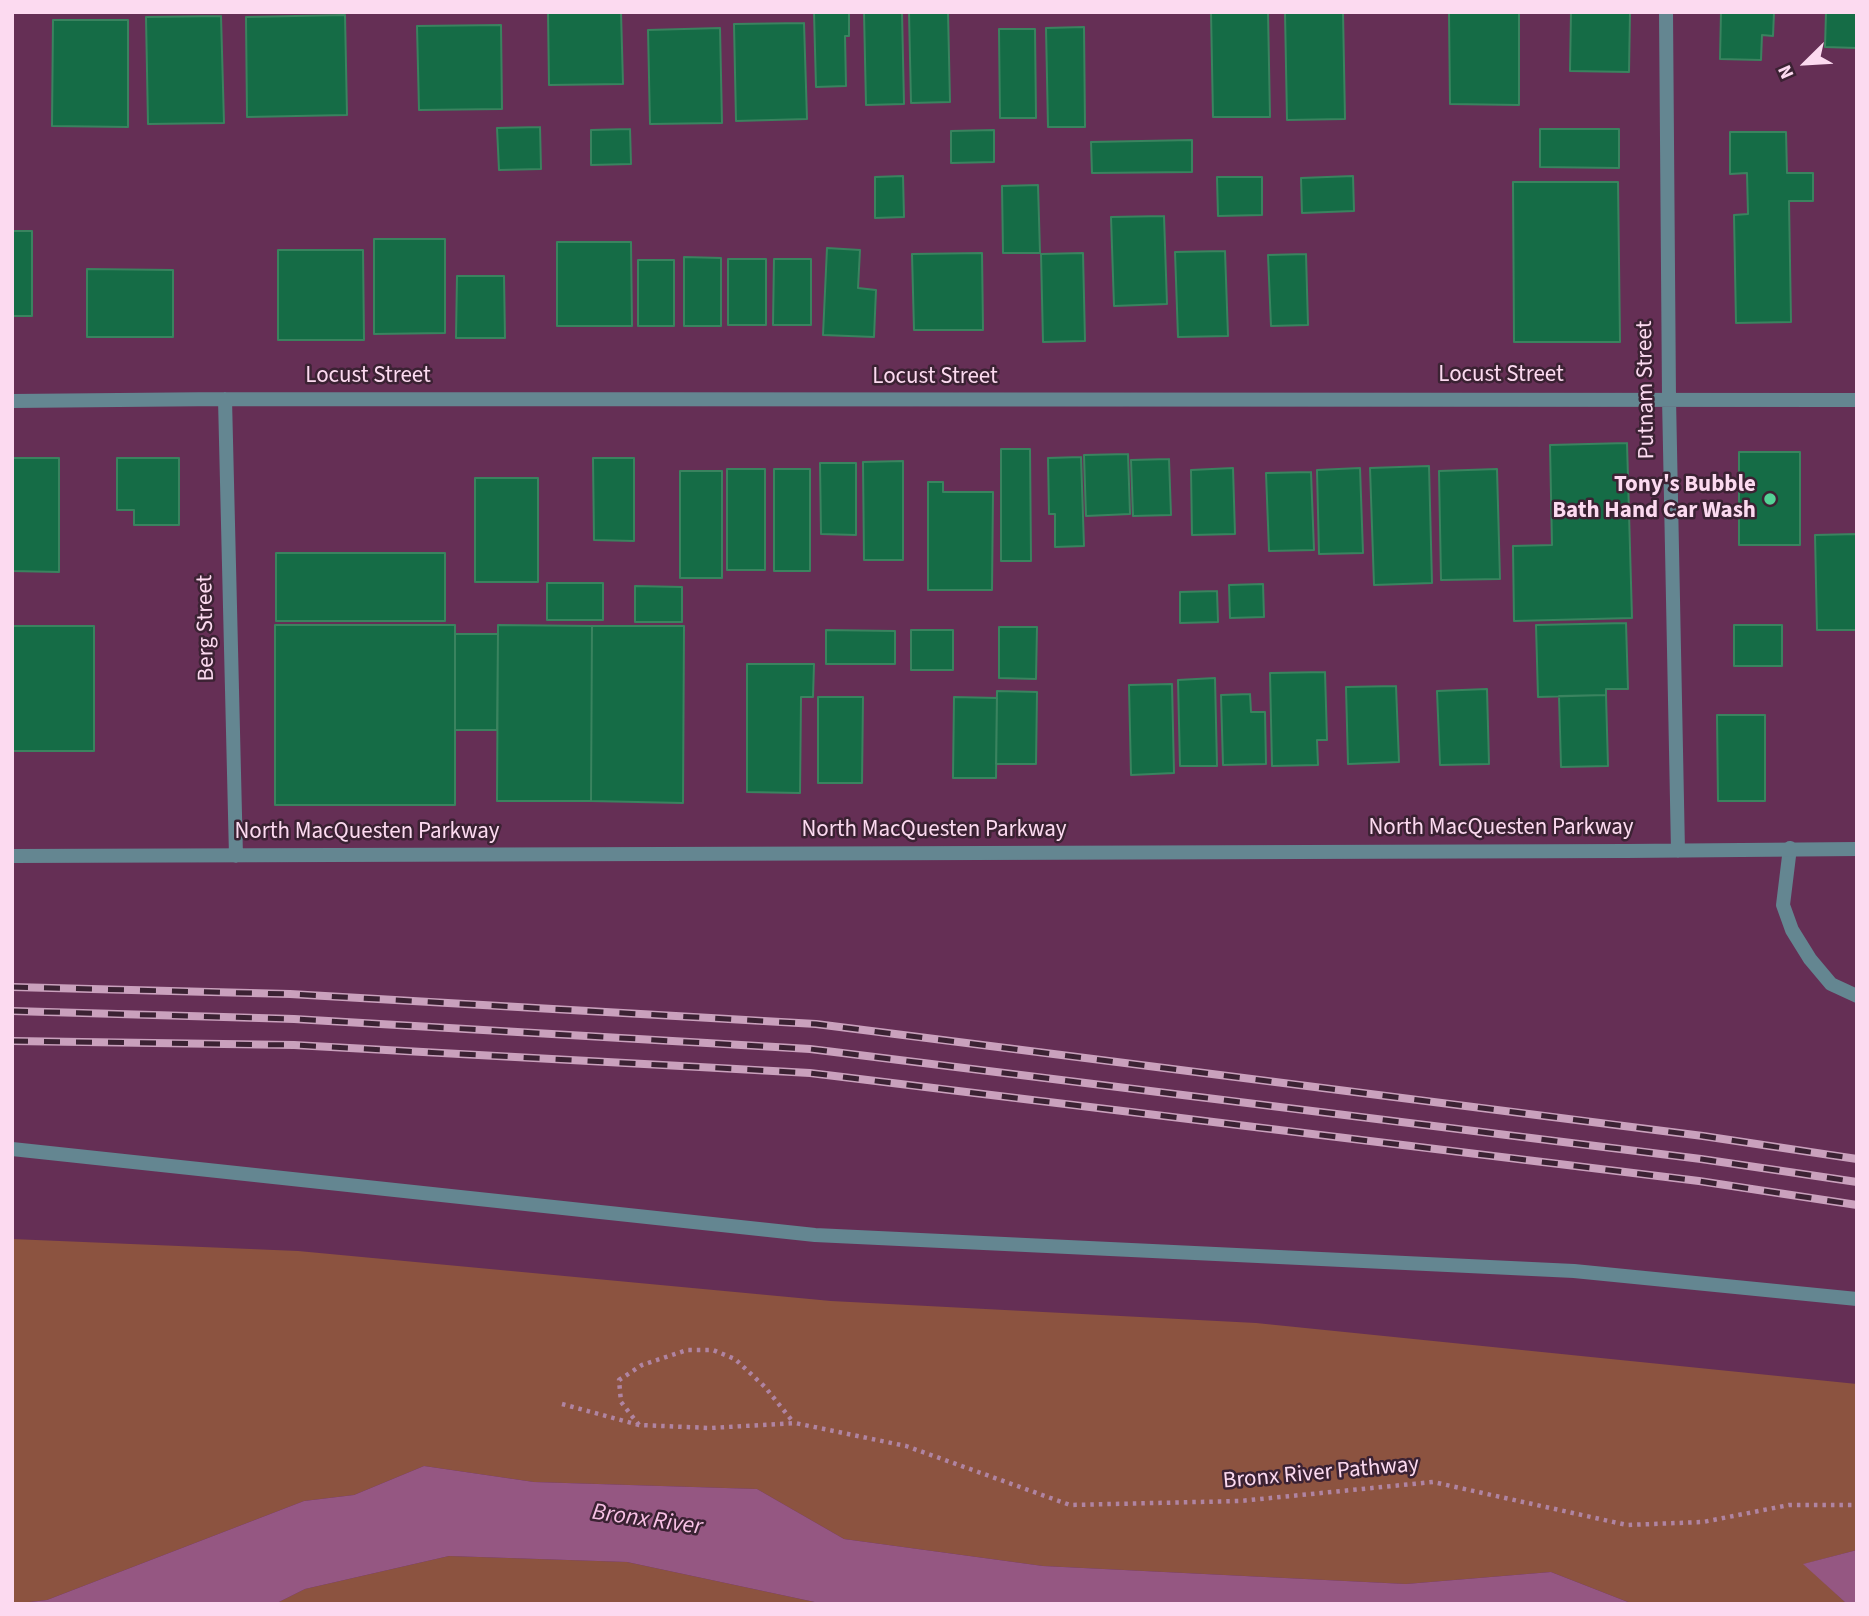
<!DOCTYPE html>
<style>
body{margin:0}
#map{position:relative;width:1869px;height:1616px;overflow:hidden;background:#652f55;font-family:"Source Sans 3",sans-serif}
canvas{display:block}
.frame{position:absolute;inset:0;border:14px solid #fcdaf0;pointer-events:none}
.north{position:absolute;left:1771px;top:28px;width:70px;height:70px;-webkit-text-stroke:5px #3b2233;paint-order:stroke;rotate:246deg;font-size:19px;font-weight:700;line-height:28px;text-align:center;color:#fcdaf0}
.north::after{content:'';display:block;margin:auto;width:24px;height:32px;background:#fcdaf0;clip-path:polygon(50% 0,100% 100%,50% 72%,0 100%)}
</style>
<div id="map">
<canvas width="1869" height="1616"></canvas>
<div class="frame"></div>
<div class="north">N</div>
</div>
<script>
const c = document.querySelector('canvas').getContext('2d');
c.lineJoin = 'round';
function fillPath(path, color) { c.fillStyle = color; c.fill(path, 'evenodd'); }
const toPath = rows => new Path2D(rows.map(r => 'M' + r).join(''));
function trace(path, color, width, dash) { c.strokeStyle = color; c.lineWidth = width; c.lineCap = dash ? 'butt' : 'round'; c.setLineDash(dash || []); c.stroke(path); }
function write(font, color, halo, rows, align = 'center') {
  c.font = font + ' "Source Sans 3",sans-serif'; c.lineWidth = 5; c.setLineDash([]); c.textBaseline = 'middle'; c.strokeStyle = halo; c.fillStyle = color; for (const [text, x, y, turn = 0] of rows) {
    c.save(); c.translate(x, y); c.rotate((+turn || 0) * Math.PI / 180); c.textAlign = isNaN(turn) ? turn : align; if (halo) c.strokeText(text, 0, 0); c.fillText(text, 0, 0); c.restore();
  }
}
const green = toPath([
 [12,1239,298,1251,831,1301,1256,1323,1857,1384,1857,1550,1804,1564,1847,1604,1633,1604,1551,1572,1406,1584,1043,1566,844,1539,757,1489,534,1482,424,1466,354,1495,304,1501,47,1600,12,1604],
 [449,1556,627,1562,824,1604,275,1604,305,1589]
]);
const water = toPath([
 [424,1466,534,1482,757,1489,844,1539,1043,1566,1406,1584,1551,1572,1633,1604,824,1604,627,1562,449,1556,305,1589,275,1604,12,1604,47,1600,304,1501,354,1495],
 [1857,1550,1857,1604,1847,1604,1803,1564]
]);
const building = toPath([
 [548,12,621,12,623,84,549,85,548,12],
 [814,12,849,12,849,36,845,36,846,86,816,87,814,12],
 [864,12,902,12,904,104,866,105,864,12],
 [909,12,948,12,950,102,911,103,909,12],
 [1211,12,1268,12,1270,117,1213,117,1211,12],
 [1285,12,1343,12,1345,119,1287,120,1285,12],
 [1449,12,1519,12,1519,105,1450,104,1449,12],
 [1571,12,1630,12,1629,72,1570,71,1571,12],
 [1721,12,1774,12,1773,36,1762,35,1761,60,1720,59,1721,12],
 [1826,12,1857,12,1857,48,1825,47,1826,12],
 [345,15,347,115,247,117,246,17,345,15],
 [221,16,224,123,148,124,146,17,221,16],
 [53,20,128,20,128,127,52,126,53,20],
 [804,23,807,119,736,121,734,24,804,23],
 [501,25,502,109,419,110,417,26,501,25],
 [1084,27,1085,127,1048,127,1046,28,1084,27],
 [720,28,722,123,650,124,648,30,720,28],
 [999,29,1035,29,1036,118,1000,118,999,29],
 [540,127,541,169,499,170,497,128,540,127],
 [630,129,631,164,591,165,591,130,630,129],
 [1540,129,1619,129,1619,168,1540,167,1540,129],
 [994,130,994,162,951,163,951,131,994,130],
 [1730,132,1786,132,1787,173,1813,173,1813,201,1789,201,1791,322,1736,323,1734,215,1748,214,1747,173,1730,174,1730,132],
 [1192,140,1192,172,1092,173,1091,142,1192,140],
 [903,176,904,217,875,218,875,177,903,176],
 [1353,176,1354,211,1302,213,1301,178,1353,176],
 [1217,177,1262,177,1262,215,1218,216,1217,177],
 [1513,182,1618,182,1620,342,1514,342,1513,182],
 [1038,185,1040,253,1003,253,1002,186,1038,185],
 [1164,216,1167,304,1114,306,1111,217,1164,216],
 [12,231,32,231,32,316,12,316,12,231],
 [374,239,445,239,445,333,374,334,374,239],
 [557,242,631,242,632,326,557,326,557,242],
 [827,248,860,250,858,288,876,290,874,337,823,335,827,248],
 [278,250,363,250,364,340,278,340,278,250],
 [1225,251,1228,336,1178,337,1175,252,1225,251],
 [982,253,983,330,914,330,912,254,982,253],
 [1083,253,1085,341,1043,342,1041,254,1083,253],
 [1306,254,1308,325,1271,326,1268,255,1306,254],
 [684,257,721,258,721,326,684,326,684,257],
 [728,259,766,259,766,325,728,325,728,259],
 [774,259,811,259,811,325,773,325,774,259],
 [638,260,674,260,674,326,638,326,638,260],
 [87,269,173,270,173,337,87,337,87,269],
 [457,276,504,276,505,338,456,338,457,276],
 [1627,443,1632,618,1514,621,1513,546,1552,545,1550,445,1627,443],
 [1001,449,1030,449,1031,561,1001,561,1001,449],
 [1739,452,1800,452,1800,545,1739,545,1739,452],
 [1128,454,1130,514,1086,516,1084,455,1128,454],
 [1081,457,1084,546,1055,547,1055,514,1049,514,1048,458,1081,457],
 [12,458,59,458,59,572,12,571,12,458],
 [117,458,179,458,179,525,134,525,134,510,117,510,117,458],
 [593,458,634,458,634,541,594,540,593,458],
 [1169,459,1171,515,1133,516,1131,460,1169,459],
 [903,461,903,560,864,560,863,462,903,461],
 [820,463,856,463,856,535,821,534,820,463],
 [1429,466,1432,583,1374,585,1370,468,1429,466],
 [1233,468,1235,534,1192,535,1191,470,1233,468],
 [1360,468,1363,553,1319,554,1317,470,1360,468],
 [727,469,765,469,765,570,727,570,727,469],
 [774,469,810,469,810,571,774,571,774,469],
 [1497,469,1500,579,1441,580,1439,471,1497,469],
 [680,471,722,471,722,578,680,578,680,471],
 [1311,472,1314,550,1269,551,1266,473,1311,472],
 [475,478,538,478,538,582,475,582,475,478],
 [928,482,943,482,943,492,993,492,992,590,928,590,928,482],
 [1857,534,1857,630,1817,630,1815,535,1857,534],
 [276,553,445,553,445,621,276,621,276,553],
 [547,583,603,583,603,620,547,620,547,583],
 [1263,584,1264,617,1230,618,1229,585,1263,584],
 [635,586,682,587,682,622,635,622,635,586],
 [1217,591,1218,622,1180,623,1180,592,1217,591],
 [1626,623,1628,689,1606,689,1606,695,1538,697,1536,625,1626,623],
 [275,625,455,625,455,805,275,805,275,625],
 [498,625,592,626,591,801,497,801,498,625],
 [1734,625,1782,625,1782,666,1734,666,1734,625],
 [12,626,94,626,94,751,12,751,12,626],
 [592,626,684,626,683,803,591,801,592,626],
 [999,627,1037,627,1036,679,999,678,999,627],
 [826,630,895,631,895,664,826,664,826,630],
 [911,630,953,630,953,670,911,670,911,630],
 [455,634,498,634,497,730,455,730,455,634],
 [747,664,814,664,813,697,801,697,800,793,747,792,747,664],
 [1325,672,1327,740,1317,740,1318,765,1272,766,1270,673,1325,672],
 [1215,678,1217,766,1180,766,1178,680,1215,678],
 [1172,684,1174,773,1131,775,1129,685,1172,684],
 [1396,686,1399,762,1348,764,1346,687,1396,686],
 [1487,689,1489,764,1440,765,1437,691,1487,689],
 [997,691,1037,692,1036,764,996,764,997,691],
 [1250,694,1251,712,1265,712,1266,764,1223,765,1221,695,1250,694],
 [1606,695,1608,766,1561,767,1559,696,1606,695],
 [818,697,863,697,862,783,818,783,818,697],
 [954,697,997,698,996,778,953,778,954,697],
 [1717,715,1765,715,1765,801,1718,801,1717,715]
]);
const path = toPath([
 [562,1404,639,1425,710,1428,795,1423,906,1446,1070,1505,1240,1501,1433,1482,1627,1525,1703,1522,1789,1505,1857,1505],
 [639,1425,621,1402,619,1380,642,1365,687,1350,713,1350,735,1359,765,1387,794,1423]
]);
const lane = toPath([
 [1790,848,1783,905,1792,930,1810,959,1831,984,1857,996],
 [12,1149,815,1235,1574,1271,1857,1299]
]);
const street = toPath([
 [1666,12,1669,398,1678,851],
 [225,399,236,856],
 [12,401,225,399,1857,400],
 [12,856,1626,851,1857,849]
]);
const rail = toPath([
 [12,987,290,994,816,1024,1703,1136,1857,1159],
 [12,1011,294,1019,810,1049,1701,1159,1857,1182],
 [12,1041,294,1045,810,1073,1699,1181,1857,1205]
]);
const markers = [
 [1770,499,7,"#54d396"]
];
const streetNames = [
 ["Locust Street",1501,376],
 ["Locust Street",368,377],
 ["Locust Street",935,378],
 ["Putnam Street",1647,390,-91],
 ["Berg Street",207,628,-91],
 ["North MacQuesten Parkway",1501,829],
 ["North MacQuesten Parkway",934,831],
 ["North MacQuesten Parkway",367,833],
 ["Bronx River Pathway",1321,1474,-5]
];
const poiNames = [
 ["Tony's Bubble",1756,486],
 ["Bath Hand Car Wash",1756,512]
];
const waterNames = [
 ["Bronx River",647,1521,8]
];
fillPath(green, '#8c5340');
fillPath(water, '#955782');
fillPath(building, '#156c46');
trace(building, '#3a835f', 2);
trace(path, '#b084a2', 4.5, [3.5, 5]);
trace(lane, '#648691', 14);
trace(street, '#648691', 14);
trace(rail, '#caa1bd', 8);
trace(rail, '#3b2233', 5, [16]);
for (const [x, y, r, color] of markers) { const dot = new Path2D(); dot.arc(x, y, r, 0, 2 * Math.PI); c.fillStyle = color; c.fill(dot); trace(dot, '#3b2233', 2.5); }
write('23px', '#fcdaf0', '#3b2233', streetNames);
write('bold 23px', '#fcdaf0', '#3b2233', poiNames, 'right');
write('italic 24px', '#f9c2e6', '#3b2233', waterNames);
</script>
